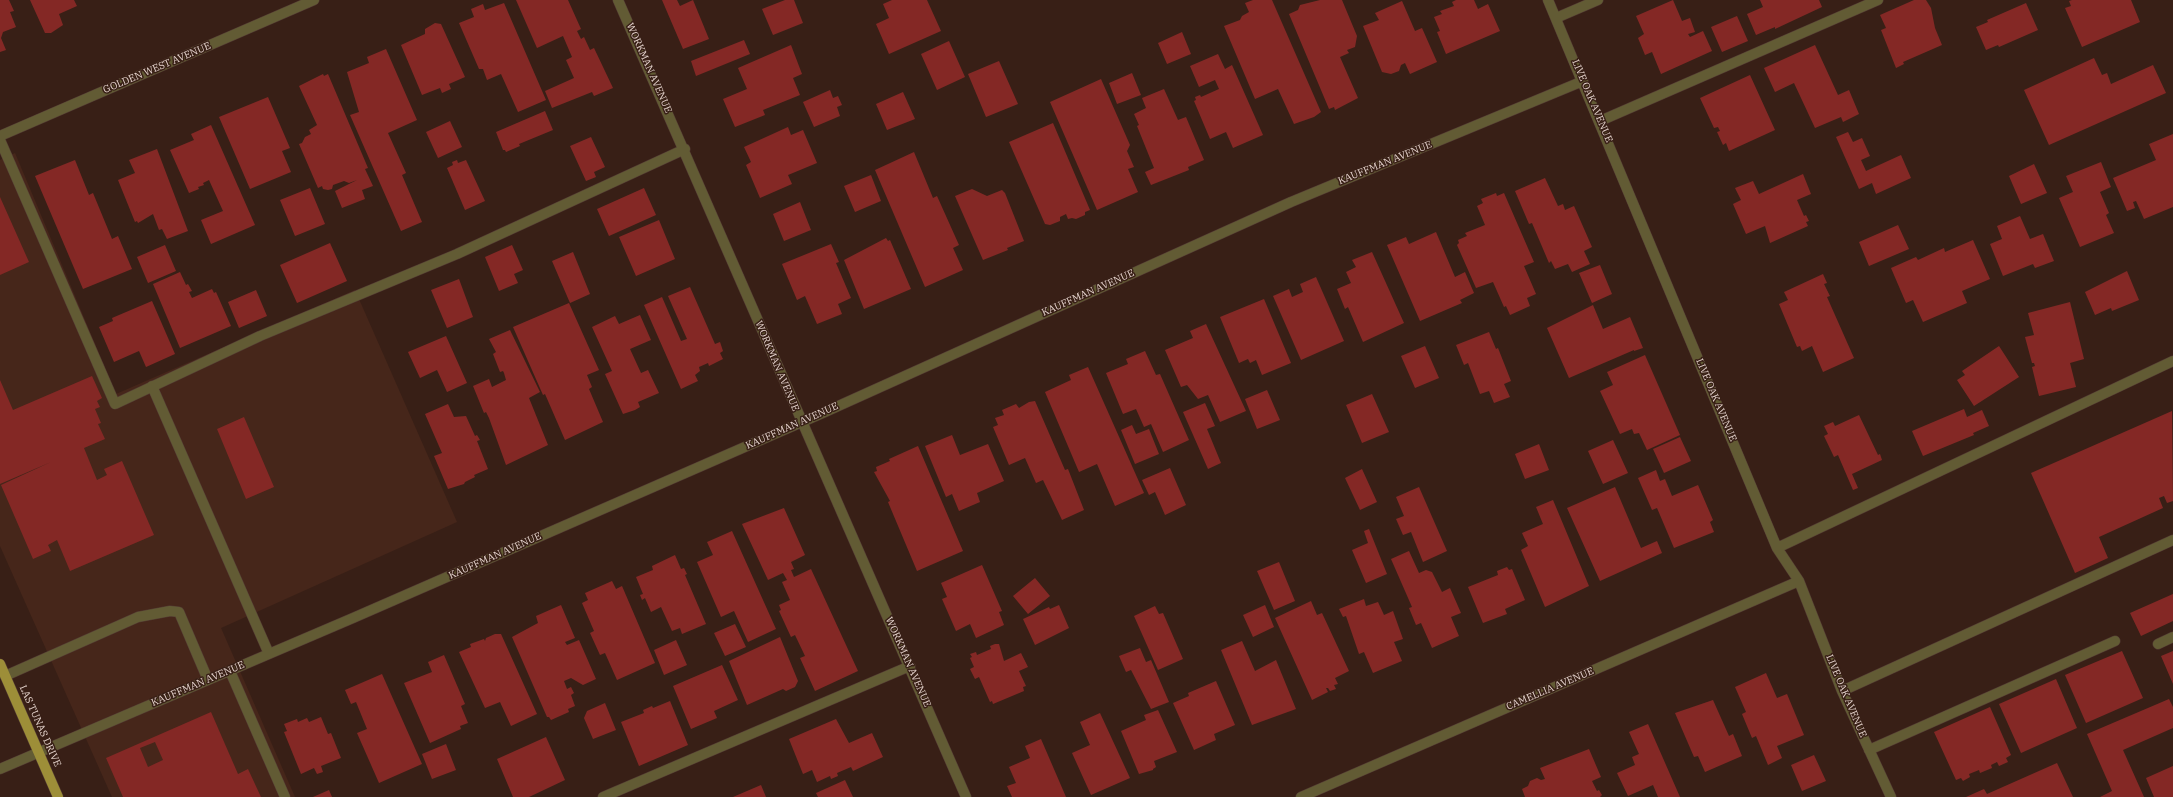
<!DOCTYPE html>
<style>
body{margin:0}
canvas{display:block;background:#381f16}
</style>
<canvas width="2173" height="797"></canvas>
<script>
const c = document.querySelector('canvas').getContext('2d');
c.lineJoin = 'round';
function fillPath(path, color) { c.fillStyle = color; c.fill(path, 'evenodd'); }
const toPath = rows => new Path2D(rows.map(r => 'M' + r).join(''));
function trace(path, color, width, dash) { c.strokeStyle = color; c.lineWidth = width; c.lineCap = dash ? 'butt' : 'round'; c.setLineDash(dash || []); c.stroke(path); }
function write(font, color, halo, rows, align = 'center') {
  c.font = font + ' "IBM Plex Serif",serif'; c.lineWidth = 3; c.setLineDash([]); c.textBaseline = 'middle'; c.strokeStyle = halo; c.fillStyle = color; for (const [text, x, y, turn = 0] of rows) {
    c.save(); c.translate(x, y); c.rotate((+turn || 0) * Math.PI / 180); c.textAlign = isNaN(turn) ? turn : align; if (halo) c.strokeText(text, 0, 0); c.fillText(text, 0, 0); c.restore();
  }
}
const built = toPath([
 [15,153,116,394,355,290,457,522,221,628,295,797,112,797,0,546,0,160]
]);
const building = toPath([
 [0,0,9,0,14,11,10,12,16,27,3,32,1,38,6,50,0,52],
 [30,0,74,0,77,6,59,14,63,25,51,33,45,33],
 [516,0,568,0,581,29,577,31,581,39,584,37,590,50,594,48,613,88,594,96,592,92,552,108,545,91,574,78,566,60,572,57,563,36,537,48],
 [662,0,677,0,680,6,693,0,709,39,683,49],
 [785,0,794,0,803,23,773,35,762,9],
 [892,0,927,0,941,31,889,54,876,24,889,18,883,4],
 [1253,0,1272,0,1321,112,1314,117,1294,124,1278,89,1255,99,1224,26,1240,20,1242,16,1249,12,1245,3],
 [1320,0,1342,0,1357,36,1355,47,1347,50,1349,53,1340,57,1358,98,1335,110,1334,107,1329,109,1289,14,1298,10,1300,5],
 [1456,0,1474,0,1478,9,1488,4,1500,31,1446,54,1437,32,1440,31,1434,17,1442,14,1440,11,1454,6,1452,2],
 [1673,0,1682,21,1690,18,1695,32,1688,34,1690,37,1703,31,1712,51,1661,74,1652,52,1645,55,1638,38,1644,34,1636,16],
 [1760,0,1819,0,1822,7,1775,29,1775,27,1756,35,1747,14,1763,7],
 [1914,0,1926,0,1931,8,1935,28,1942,45,1903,62,1904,64,1896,68,1881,30,1886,28,1880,15],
 [2072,0,2131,0,2140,22,2082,47,2065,8,2071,6,2069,1],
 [1402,1,1415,31,1422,28,1437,62,1410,74,1405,63,1401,65,1399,71,1391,74,1382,72,1363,26,1379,20,1375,13],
 [504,3,546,100,518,112,501,74,487,80,483,69,479,69,459,23,474,17,471,9,483,4,485,10],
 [2026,3,2038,30,1999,47,1998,45,1986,50,1976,27,1988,22,1987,20],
 [1737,16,1748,41,1722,52,1711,27],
 [435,23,441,24,465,77,449,84,451,89,442,93,440,88,422,95,401,45,425,34,425,29],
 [1182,32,1191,54,1167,64,1158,43],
 [744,40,750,54,696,76,691,61],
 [949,41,965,77,937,90,921,54],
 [791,45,802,74,793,78,800,95,763,110,765,115,735,127,723,99,747,89,738,68],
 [1815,45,1838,95,1849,90,1859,114,1843,122,1841,117,1815,128,1794,83,1775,92,1764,68],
 [386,49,417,120,388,133,406,173,402,175,422,222,401,231,350,115,359,112,347,72,369,63,367,57],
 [1218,54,1225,69,1232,65,1263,135,1233,148,1226,132,1210,139,1194,101,1196,100,1195,97,1200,95,1201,97,1219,89,1215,80,1199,87,1190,66],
 [2094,58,2102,75,2107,73,2111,84,2153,65,2166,93,2049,145,2024,90],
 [999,61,1018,104,986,117,968,74],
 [1132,73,1141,95,1117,104,1109,83],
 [323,74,324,76,328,74,368,168,365,169,373,186,362,190,365,199,342,208,335,191,357,180,349,183,344,181,333,185,332,189,328,190,323,189,322,186,318,188,299,144,302,143,305,137,311,134,309,130,317,125,299,86],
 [1750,75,1775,130,1729,151,1726,143,1723,145,1717,132,1720,131,1718,127,1714,128,1700,98],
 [1101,79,1130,145,1127,151,1134,167,1128,169,1138,192,1097,210,1050,102],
 [1164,89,1178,120,1186,117,1204,160,1188,167,1189,170,1151,185,1145,172,1154,168,1137,126,1139,125,1134,114,1146,108,1142,98],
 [830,90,833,98,838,96,842,105,837,107,840,116,814,127,803,102],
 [903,92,915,119,887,130,876,104],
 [268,97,290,148,282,151,291,172,250,189,219,117],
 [545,111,553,130,519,144,520,146,506,152,505,150,503,150,496,132],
 [450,121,462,147,438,158,426,132],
 [1053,123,1090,210,1085,212,1085,215,1076,219,1072,218,1068,219,1066,214,1060,217,1060,221,1050,225,1045,224,1009,142],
 [211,125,255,225,211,244,201,220,223,211,209,180,203,183,204,185,198,187,199,189,189,193,170,150,194,140,191,134],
 [788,127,791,135,803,130,817,163,788,175,792,184,760,198,746,165,751,162,744,147],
 [1848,132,1853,142,1862,138,1870,156,1861,160,1866,171,1901,155,1911,178,1876,194,1872,183,1859,189,1836,137],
 [2173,134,2173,207,2144,219,2136,201,2133,202,2135,208,2127,211,2113,178,2156,160,2149,144],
 [591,137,605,167,594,172,596,177,586,181,570,146],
 [157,149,188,231,167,239,162,229,159,230,153,214,138,223,137,221,135,222,118,180,135,173,129,160],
 [914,152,933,198,937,196,959,245,953,248,963,270,925,287,875,170],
 [75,160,89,195,93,193,112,239,118,236,132,269,83,289,35,176],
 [457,160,458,163,466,160,485,201,465,210,447,168,453,165,452,162],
 [2101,162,2111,187,2100,192,2109,213,2106,215,2114,233,2080,247,2059,198,2073,192,2066,176],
 [2034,164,2047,193,2021,204,2009,176],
 [1803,174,1811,194,1797,200,1804,216,1806,215,1809,221,1806,222,1808,226,1770,243,1765,226,1746,234,1733,204,1741,200,1735,188,1753,181,1759,194],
 [871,175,881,201,855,212,844,186],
 [1545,178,1558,206,1563,204,1565,210,1574,206,1592,247,1584,251,1590,264,1572,272,1568,264,1555,269,1551,261,1549,263,1532,223,1529,224,1515,191],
 [310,188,325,224,295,236,280,200],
 [644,188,656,215,609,236,597,209],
 [972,189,987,196,1002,190,1005,193,1024,241,1007,248,1008,250,983,260,955,196],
 [1496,193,1497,196,1504,193,1534,262,1524,266,1536,294,1527,298,1530,306,1510,315,1506,306,1504,307,1493,282,1476,288,1457,245,1459,243,1458,240,1467,236,1465,233,1485,225,1477,206,1483,203,1481,199],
 [0,197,29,262,0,275],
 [800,202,811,230,784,241,773,214],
 [2020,216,2030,239,2043,234,2054,261,2035,268,2033,264,2003,276,1990,244,2002,239,1997,226],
 [659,220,675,259,636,276,619,237],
 [1898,225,1909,249,1869,266,1859,242],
 [1436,232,1455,277,1465,272,1474,293,1460,300,1462,303,1420,321,1387,245,1406,237,1409,244],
 [886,238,888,241,890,240,911,289,864,309,844,260],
 [1973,240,1990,279,1962,291,1967,303,1923,322,1913,300,1906,303,1891,268,1916,257,1918,260,1944,248,1945,252],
 [330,243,347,281,297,303,280,265],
 [831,244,839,262,836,263,851,298,838,304,842,314,817,324,805,296,797,300,782,264],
 [165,245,176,271,148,283,137,257],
 [512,245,523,270,514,274,518,283,499,291,485,257],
 [573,252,590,294,570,303,552,261],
 [1372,252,1404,323,1363,342,1348,307,1345,309,1337,289,1351,283,1346,272,1356,267,1352,260],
 [1600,265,1612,294,1592,303,1579,273],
 [2127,271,2139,300,2112,311,2111,308,2095,315,2085,292],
 [180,272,186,285,188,284,192,291,189,292,192,298,212,289,214,293,216,292,231,326,180,348,153,284],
 [1823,274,1827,283,1824,284,1830,296,1827,297,1854,358,1823,372,1812,346,1802,351,1800,346,1797,347,1779,304,1788,300,1784,292],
 [1316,277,1344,341,1301,360,1273,296,1289,289,1292,297,1303,292,1300,284],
 [459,279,473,317,447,328,431,290],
 [690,287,715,344,720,342,723,351,720,353,723,359,709,366,708,363,699,367,700,371,695,375,698,381,681,389,644,305,662,297,681,341,687,339,668,296],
 [256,290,267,316,239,328,228,302],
 [1264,299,1291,363,1262,375,1256,360,1250,363,1248,359,1239,363,1220,317],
 [152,301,175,354,146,367,139,351,114,362,99,327,113,321,112,318],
 [2070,302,2084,359,2070,363,2076,387,2039,396,2032,367,2035,366,2034,363,2032,363,2025,337,2034,335,2028,313],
 [569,303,599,370,587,375,592,387,589,389,603,422,565,440,545,394,543,395,513,327],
 [1593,305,1603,329,1630,317,1643,348,1634,351,1634,350,1569,378,1547,328],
 [640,315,651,340,630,349,641,373,648,370,659,393,638,402,640,407,635,410,623,414,605,374,612,371,592,327,615,316,619,324],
 [1206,324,1246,411,1220,422,1208,395,1198,399,1187,385,1181,387,1165,350,1193,338,1190,331],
 [510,330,540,392,529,398,548,445,506,465,489,418,486,412,484,413,473,386,489,379,492,387,506,380,504,373,503,371,500,372,493,354,496,352,489,339],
 [1489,332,1496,349,1498,348,1511,381,1504,384,1510,397,1494,403,1489,391,1480,394,1468,363,1464,365,1456,345],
 [446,336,467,383,447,392,437,370,420,378,408,352],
 [1425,346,1439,378,1415,388,1401,356],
 [1999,346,2019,377,1974,406,1957,380,1965,375,1962,371],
 [1145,351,1156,375,1160,374,1189,440,1163,452,1151,424,1144,427,1136,409,1123,414,1106,373,1128,364,1126,359],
 [1645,355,1680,435,1647,450,1639,433,1634,434,1632,429,1620,434,1600,391,1613,385,1607,372],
 [1088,367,1144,493,1115,506,1097,464,1079,472,1045,392,1071,380,1069,375],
 [92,376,102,398,97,401,100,407,95,409,101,423,98,424,105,439,84,448,97,480,107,475,104,469,122,461,154,535,70,571,57,540,48,545,51,551,33,559,1,485,51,462,0,484,0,380,13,410],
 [1267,390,1280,420,1257,429,1245,399],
 [1372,394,1389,432,1362,443,1346,405],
 [1035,401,1065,470,1068,469,1084,510,1062,520,1043,480,1036,483,1025,458,1009,465,993,427,998,425,995,418,1004,415,1002,410,1016,404,1019,408,1029,402],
 [1205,403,1215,426,1207,429,1221,463,1208,469,1183,412],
 [448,404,454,417,466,416,475,436,477,435,480,440,477,441,488,469,474,475,475,477,465,482,464,484,448,489,434,456,442,453,425,414],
 [1964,409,1967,417,1982,410,1989,426,1973,433,1974,435,1923,456,1912,431],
 [2172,411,2173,501,2167,503,2164,496,2159,498,2163,508,2099,537,2108,558,2075,573,2031,473],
 [1859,415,1878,455,1880,454,1882,460,1852,474,1858,488,1853,490,1838,455,1834,457,1824,436,1828,434,1824,426,1833,422,1835,426],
 [244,417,274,487,246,499,217,429],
 [1132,425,1136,434,1149,429,1159,454,1135,464,1121,430],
 [952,435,960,455,988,444,1004,481,977,493,980,502,959,511,952,494,946,497,925,446],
 [1680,437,1691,461,1664,473,1653,449],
 [1613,440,1628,473,1603,484,1588,451],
 [1539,444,1549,470,1525,479,1515,454],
 [918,446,963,551,917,571,888,502,890,501,874,472,877,471,876,467,890,461,889,459],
 [1170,468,1186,505,1165,515,1155,492,1149,495,1142,480],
 [1362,469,1377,502,1360,510,1345,478],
 [1656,470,1660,481,1665,479,1672,496,1698,485,1713,520,1710,522,1714,532,1674,548,1657,508,1652,510,1638,478],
 [1419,487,1447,551,1423,562,1411,532,1403,535,1396,519,1404,516,1396,497],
 [1615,487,1641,548,1657,541,1662,553,1600,581,1567,508],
 [1553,500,1589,586,1545,607,1521,550,1528,546,1522,533,1543,524,1536,507],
 [784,508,805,555,791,562,794,569,791,570,794,577,811,569,858,671,815,691,800,658,805,656,795,635,791,637,779,611,781,610,779,605,790,600,782,582,787,580,783,573,768,580,742,524],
 [1369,529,1387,574,1366,583,1352,550,1368,543,1364,531],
 [732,531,776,629,748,642,734,611,721,617,697,562,713,555,707,542],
 [1409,551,1419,573,1426,570,1432,572,1442,592,1450,588,1461,613,1451,617,1459,636,1432,648,1421,623,1416,625,1409,608,1412,607,1391,559],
 [675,555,681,569,684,568,687,574,685,575,706,624,682,634,680,628,672,631,661,607,651,612,645,598,642,600,640,595,643,594,636,577,653,570,652,566],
 [1279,562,1295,601,1274,610,1257,571],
 [982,565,1002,611,999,612,1004,625,976,638,970,624,956,631,942,599,947,597,941,583],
 [1507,567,1509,570,1512,569,1525,600,1505,609,1507,614,1483,623,1468,587,1498,575,1497,571],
 [1035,578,1050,596,1028,614,1013,596],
 [612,581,616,589,622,586,655,663,617,680,605,653,600,655,590,633,594,631,582,603,588,600,585,593],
 [2173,594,2173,621,2141,636,2130,613],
 [1364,599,1366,606,1378,602,1384,615,1393,611,1403,639,1394,642,1402,661,1373,673,1364,652,1359,654,1346,616,1343,617,1339,609],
 [1311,601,1317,615,1322,613,1349,671,1335,678,1338,684,1334,685,1336,689,1330,691,1328,688,1326,688,1328,692,1312,700,1275,618],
 [561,605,575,638,565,642,567,645,579,640,596,679,583,685,571,678,564,681,567,689,571,687,574,693,571,695,575,706,568,709,569,712,551,720,549,717,547,717,512,637,538,623,536,616],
 [1059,605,1069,628,1035,645,1023,619,1049,607,1050,609],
 [1265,605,1274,627,1253,637,1243,615],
 [1155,606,1159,614,1163,613,1183,659,1158,670,1134,616],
 [735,624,746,647,725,656,714,633],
 [495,634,501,634,537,714,511,726,500,702,485,708,459,652,471,647,470,644,484,639,485,641,486,638],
 [780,637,798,681,795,687,786,691,783,689,747,705,729,661],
 [676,640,687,665,664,675,654,650],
 [1242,641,1255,671,1276,660,1296,709,1252,725,1221,650],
 [995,644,999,644,1004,661,1021,653,1028,667,1019,671,1026,686,1023,687,1024,691,993,704,992,701,990,702,979,677,975,679,970,669,974,667,970,658,972,657,970,654,976,652,977,655,991,649,990,646],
 [1140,648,1146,662,1151,660,1169,702,1151,709,1131,670,1126,672,1119,656],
 [2122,651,2143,698,2086,723,2065,675],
 [2173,651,2173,684,2161,656],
 [444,655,465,704,461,706,468,723,460,726,461,729,430,743,404,683,432,672,428,662],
 [722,665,738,700,714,711,717,718,691,729,673,686],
 [1766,673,1777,698,1787,694,1804,735,1777,746,1782,758,1768,765,1756,736,1752,738,1742,714,1746,712,1735,687],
 [382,674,422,764,379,783,357,733,367,729,356,702,351,704,345,690],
 [2056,679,2077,728,2021,753,1999,704],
 [1216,681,1235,725,1214,734,1216,740,1194,750,1173,703,1189,696,1188,693],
 [2169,699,2173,707,2173,728,2123,750,2144,797,2100,797,2112,791,2087,734],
 [1713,700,1729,736,1733,734,1742,756,1705,772,1698,756,1694,757,1675,713],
 [670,701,688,745,639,766,621,722,644,713,643,710,652,706,653,708],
 [605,703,616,730,593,739,584,718,587,711],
 [1990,707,2011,755,2006,758,2008,762,1999,766,1997,762,1991,765,1992,768,1980,773,1979,770,1969,774,1970,777,1963,781,1961,778,1956,780,1934,732],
 [1158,710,1177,752,1154,761,1156,767,1153,769,1153,770,1139,774,1121,731,1146,720,1144,715],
 [211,712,238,774,248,769,261,797,123,797,106,758],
 [155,742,163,760,148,767,140,748],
 [1100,713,1130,778,1091,795,1072,753,1090,745,1080,722],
 [321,717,328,734,331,733,341,758,321,766,323,772,317,774,314,768,301,774,284,732,287,731,284,724,297,719,298,722,307,718,309,722],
 [836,719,849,743,872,733,883,757,853,771,851,767,837,773,838,776,831,779,830,776,817,782,812,770,803,774,789,739],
 [1648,724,1680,797,1658,797,1653,785,1628,796,1617,773,1635,765,1632,757,1639,754,1629,732],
 [546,737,565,780,529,797,513,797,497,759],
 [1041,739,1066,797,1012,797,1007,786,1016,783,1009,767,1030,758,1025,746],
 [446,744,456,770,432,779,422,754],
 [1589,749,1601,777,1592,781,1597,791,1599,790,1602,795,1600,797,1525,797,1522,789,1528,786,1530,781,1537,778,1541,780,1545,779,1540,768],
 [1814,755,1826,781,1802,791,1791,765],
 [2057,763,2073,797,1966,797,1984,789,1987,794],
 [2173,766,2173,797,2154,797,2146,778],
 [845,780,853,797,818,797,816,793],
 [761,785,766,797,733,797],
 [329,790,332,797,313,797]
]);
const minor = toPath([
 [618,0,966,797],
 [1548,0,1777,548,1799,581,1842,691,1891,797],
 [1556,18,1598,0],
 [1600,121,1878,0],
 [0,136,314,0],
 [0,140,115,404,260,336,457,254,685,149],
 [152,386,269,654],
 [1777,548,2173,361],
 [2158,644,2173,637],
 [230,671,285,797],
 [5,676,138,617,170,611,179,612,208,680],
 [1842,691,2173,540],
 [1869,750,2115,641],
 [0,769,353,618,825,412,1291,202,1583,81],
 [603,797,910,666],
 [1301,797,1799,581]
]);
const major = toPath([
 [0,664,58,797]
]);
const streetNames = [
 ["GOLDEN WEST AVENUE",157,68,-23],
 ["WORKMAN AVENUE",649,68,66],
 ["LIVE OAK AVENUE",1592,101,67],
 ["KAUFFMAN AVENUE",1385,163,-22],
 ["KAUFFMAN AVENUE",1088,293,-24],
 ["WORKMAN AVENUE",777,366,67],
 ["LIVE OAK AVENUE",1716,400,67],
 ["KAUFFMAN AVENUE",792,426,-24],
 ["KAUFFMAN AVENUE",495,556,-24],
 ["WORKMAN AVENUE",908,662,66],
 ["KAUFFMAN AVENUE",198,684,-23],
 ["CAMELLIA AVENUE",1550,689,-23],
 ["LIVE OAK AVENUE",1846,696,67],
 ["LAS TUNAS DRIVE",40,726,66]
];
fillPath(built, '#46261a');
fillPath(building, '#842825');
trace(minor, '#543c34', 11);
trace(major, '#543c34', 11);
trace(minor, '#625b34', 10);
trace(major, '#9d8e38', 10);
write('10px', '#e7d6cf', '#381f16', streetNames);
</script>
